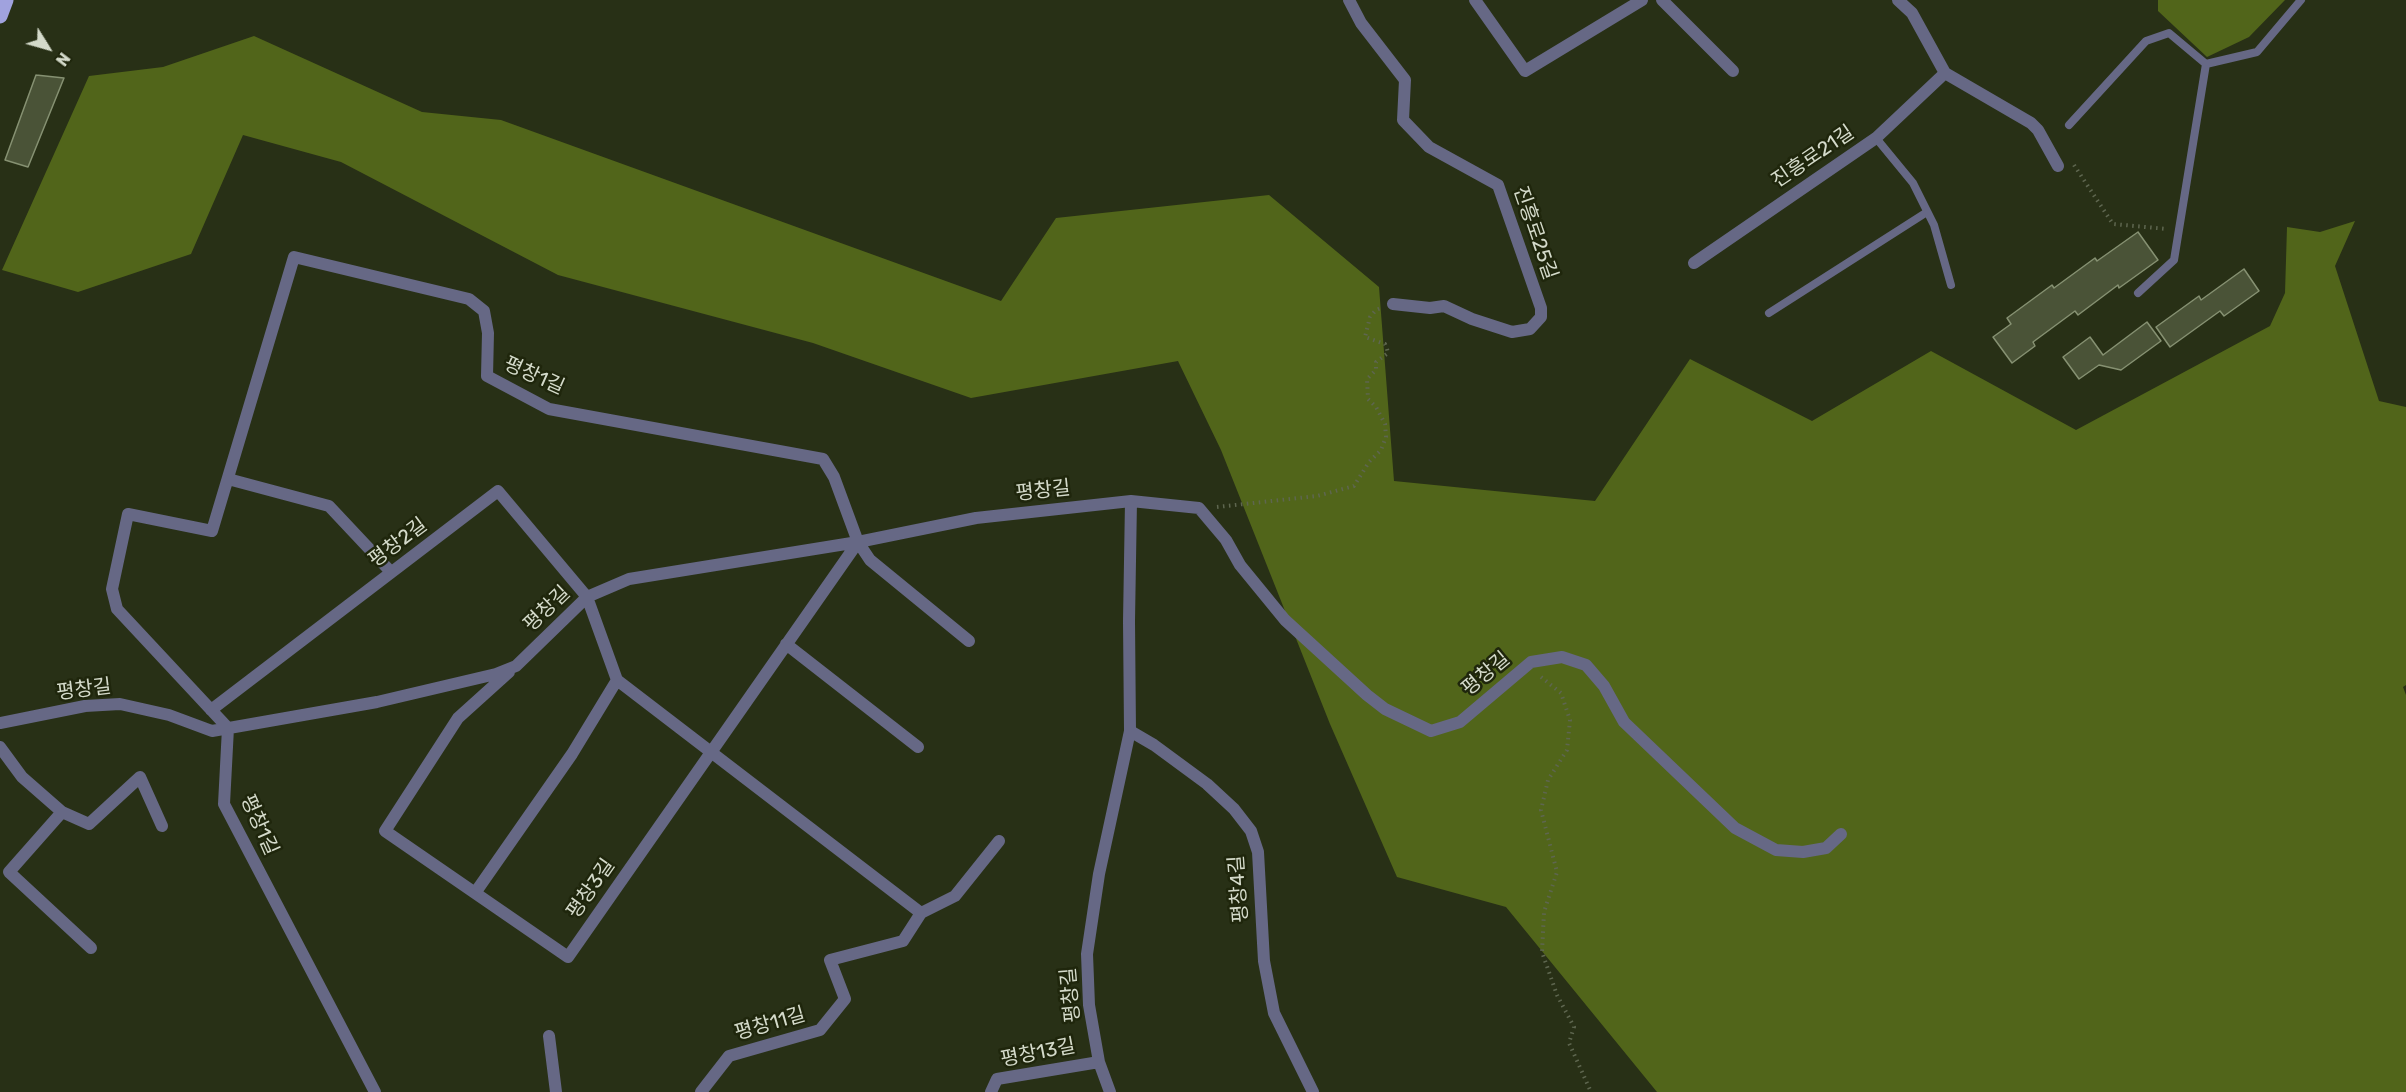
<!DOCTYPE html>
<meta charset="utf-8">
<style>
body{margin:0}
#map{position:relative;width:2406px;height:1092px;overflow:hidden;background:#283016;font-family:Rubik,sans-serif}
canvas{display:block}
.north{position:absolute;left:18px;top:18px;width:60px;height:60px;-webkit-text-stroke:4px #1f260c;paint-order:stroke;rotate:127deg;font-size:16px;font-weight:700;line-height:24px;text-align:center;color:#d4daca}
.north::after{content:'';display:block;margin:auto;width:21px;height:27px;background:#d4daca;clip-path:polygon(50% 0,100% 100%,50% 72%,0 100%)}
</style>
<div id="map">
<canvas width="2406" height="1092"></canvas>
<div class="north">N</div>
</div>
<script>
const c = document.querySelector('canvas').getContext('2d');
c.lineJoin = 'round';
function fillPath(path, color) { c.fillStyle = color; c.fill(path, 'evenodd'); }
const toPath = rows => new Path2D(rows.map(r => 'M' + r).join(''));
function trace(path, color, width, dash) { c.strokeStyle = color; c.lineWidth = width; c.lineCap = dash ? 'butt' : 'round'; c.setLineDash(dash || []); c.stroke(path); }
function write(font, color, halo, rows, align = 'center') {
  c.font = font + ' Rubik,"Noto Sans KR",sans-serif'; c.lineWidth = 5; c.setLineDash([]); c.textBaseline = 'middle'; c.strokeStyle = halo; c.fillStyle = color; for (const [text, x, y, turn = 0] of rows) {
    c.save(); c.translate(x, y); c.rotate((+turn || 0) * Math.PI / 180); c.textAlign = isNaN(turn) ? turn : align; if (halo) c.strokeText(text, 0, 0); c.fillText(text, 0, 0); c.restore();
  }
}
const forest = toPath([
 [2158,0,2285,0,2249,37,2207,57,2158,11],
 [254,36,422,112,501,120,1001,301,1056,218,1269,195,1379,287,1394,481,1595,501,1690,359,1812,421,1931,351,2076,430,2270,326,2285,293,2287,227,2320,232,2355,221,2335,266,2379,401,2406,407,2406,685,2403,687,2406,695,2406,1092,1657,1092,1506,907,1397,877,1330,724,1221,450,1178,361,971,398,813,343,558,275,341,162,243,135,191,254,78,292,2,270,89,76,163,67]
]);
const building = toPath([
 [36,75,64,78,28,167,5,160,36,75],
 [2138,232,2158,260,2119,288,2118,285,2078,315,2075,311,2033,342,2035,346,2012,363,1993,337,2011,324,2007,318,2052,285,2054,288,2095,258,2097,261,2138,232],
 [2244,269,2259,291,2224,316,2220,311,2170,347,2156,327,2199,296,2201,300,2244,269],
 [2147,322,2161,341,2121,370,2099,365,2079,379,2063,357,2090,337,2103,355,2147,322]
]);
const path = toPath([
 [2074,165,2113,224,2167,229],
 [1217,507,1317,496,1354,486,1369,462,1381,450,1386,437,1385,424,1376,407,1368,399,1367,379,1376,370,1376,362,1388,353,1387,349,1385,344,1365,337,1370,317,1376,310,1381,308],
 [1541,677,1561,693,1570,720,1567,750,1548,780,1541,810,1557,872,1544,912,1542,952,1557,995,1574,1027,1569,1043,1591,1092]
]);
const lane = toPath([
 [2206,64,2257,52,2301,0],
 [2069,125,2146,41,2169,33,2206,64],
 [1876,138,1913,183,1934,225,1951,285],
 [2138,293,2174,260,2206,64],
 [1769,313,1927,212]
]);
const street = toPath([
 [1349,0,1361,23,1405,80,1403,120,1429,147,1498,185,1541,308,1541,317,1530,329,1512,332,1472,319,1444,306,1430,308,1393,304],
 [1475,0,1525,71,1642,0],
 [1662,0,1733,71],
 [1945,73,2031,123,2038,130,2058,166],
 [1694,263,1876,138,1945,73,1912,13,1898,0],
 [228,479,329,506,391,572],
 [786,644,918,747],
 [509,672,458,718,385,831,568,957,858,542],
 [211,710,498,491,587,597,617,680,921,913],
 [0,723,85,706,120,704,169,715,212,731,377,702,496,674,516,666,587,597,629,579,858,542,976,518,1131,501,1199,508,1226,540,1240,565,1285,620,1367,695,1385,709,1431,731,1460,722,1531,662,1562,657,1586,665,1604,686,1624,722,1735,828,1776,850,1803,852,1826,848,1841,834],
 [1130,731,1154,745,1207,784,1234,809,1251,831,1258,852,1264,961,1274,1013,1313,1092],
 [0,747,22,777,62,812,89,824,140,777,162,826],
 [62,812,9,872,91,948],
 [475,893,572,754,617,680],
 [549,1036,556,1092],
 [375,1092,224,804,228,728,117,609,112,589,128,514,212,531,294,257,469,299,484,311,488,333,487,376,549,409,823,459,834,477,858,542,870,560,969,641],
 [701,1092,729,1056,820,1030,845,999,830,960,903,941,921,913,955,896,999,841],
 [991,1092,997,1079,1099,1062],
 [1110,1092,1099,1062,1089,1005,1087,954,1099,874,1130,731,1129,621,1131,501]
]);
const primary = toPath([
 [0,16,6,0]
]);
const streetNames = [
 ["진흥로21길",1813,157,-34],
 ["진흥로25길",1535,233,71],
 ["평창1길",534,376,24],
 ["평창길",1043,491,-6],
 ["평창2길",398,543,-37],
 ["평창길",547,609,-44],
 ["평창길",1486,674,-40],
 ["평창길",84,690,-7],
 ["평창1길",259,825,66],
 ["평창3길",591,889,-55],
 ["평창4길",1239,889,-94],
 ["평창길",1071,995,-95],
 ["평창11길",770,1024,-16],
 ["평창13길",1038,1053,-11]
];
fillPath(forest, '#51651a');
fillPath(building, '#4a5337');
trace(building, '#869172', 1.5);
trace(path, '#5e664f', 4, [1.5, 4.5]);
trace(lane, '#666885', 8);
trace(street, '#666885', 12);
trace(primary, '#a0a2de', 15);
write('20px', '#d4daca', '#1f260c', streetNames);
</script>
